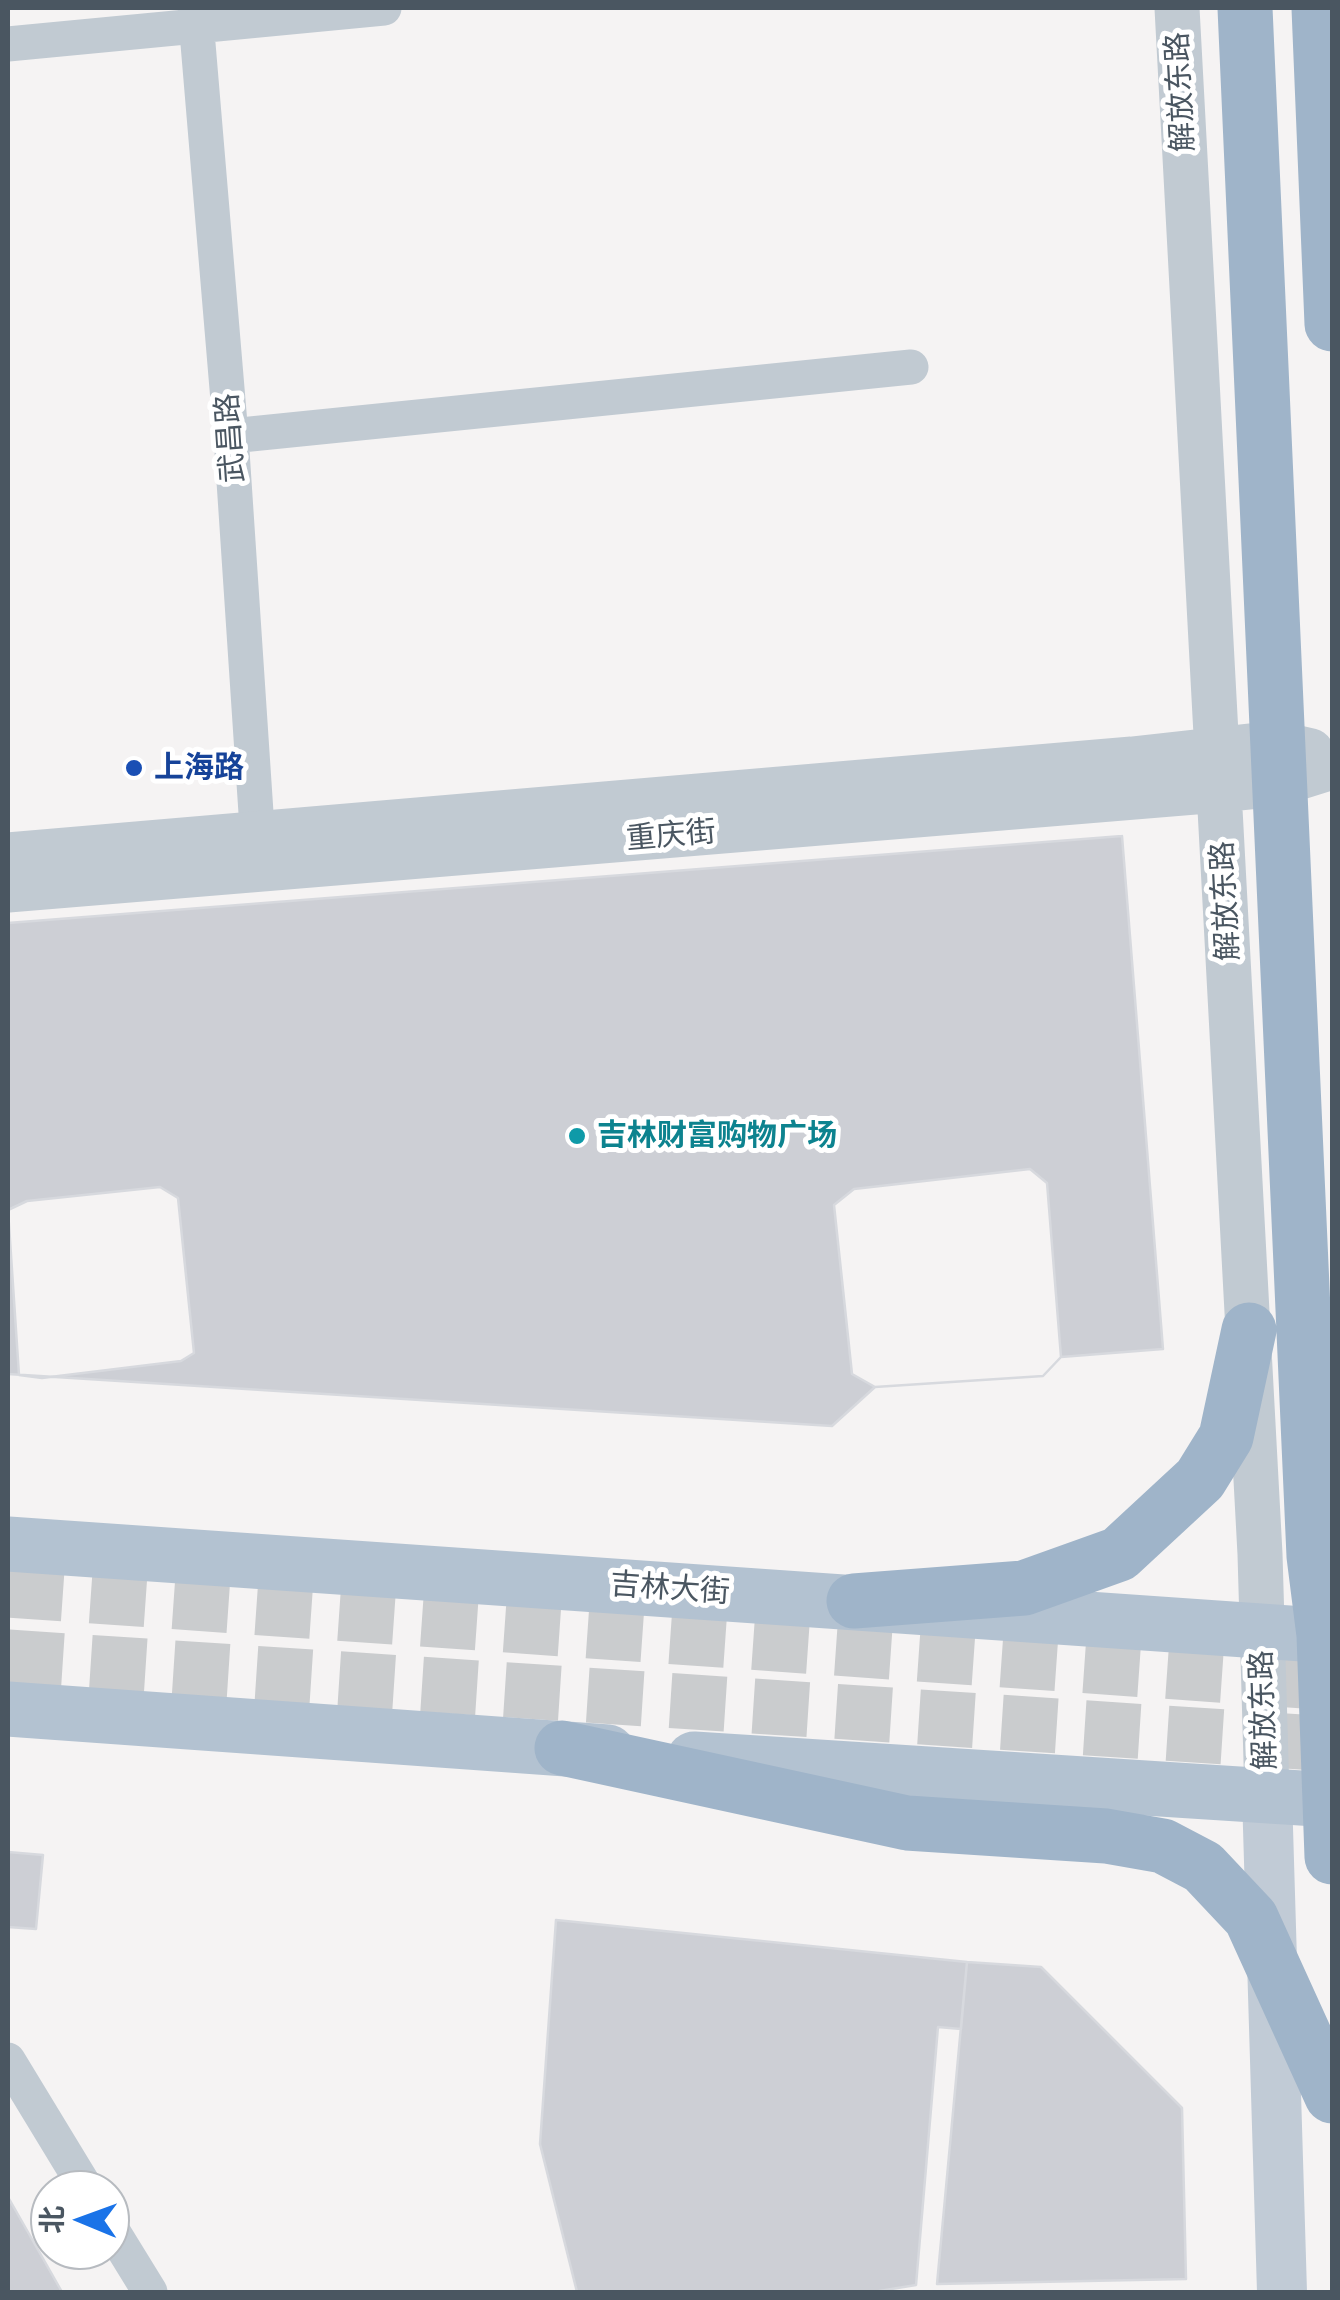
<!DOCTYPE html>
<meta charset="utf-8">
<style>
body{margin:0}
#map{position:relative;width:1340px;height:2300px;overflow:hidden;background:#f5f3f3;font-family:Cabin,"Noto Sans SC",sans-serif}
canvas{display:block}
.frame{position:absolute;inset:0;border:10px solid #4a5661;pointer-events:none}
.north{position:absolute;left:30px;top:2170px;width:100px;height:100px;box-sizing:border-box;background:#fff;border:2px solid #b7bbc0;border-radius:50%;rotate:271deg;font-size:28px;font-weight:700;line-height:40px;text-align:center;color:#4a5661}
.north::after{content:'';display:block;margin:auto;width:35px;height:45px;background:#1a73e8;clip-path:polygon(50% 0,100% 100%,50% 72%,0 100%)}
</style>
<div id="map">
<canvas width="1340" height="2300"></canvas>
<div class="frame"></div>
<div class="north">北</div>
</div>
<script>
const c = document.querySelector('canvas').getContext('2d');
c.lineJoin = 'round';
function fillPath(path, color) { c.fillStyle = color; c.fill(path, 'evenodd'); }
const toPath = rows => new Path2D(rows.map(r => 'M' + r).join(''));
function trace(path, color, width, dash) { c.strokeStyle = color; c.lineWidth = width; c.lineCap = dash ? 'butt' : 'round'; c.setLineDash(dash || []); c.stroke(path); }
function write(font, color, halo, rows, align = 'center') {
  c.font = font + ' Cabin,"Noto Sans SC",sans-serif'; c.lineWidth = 10; c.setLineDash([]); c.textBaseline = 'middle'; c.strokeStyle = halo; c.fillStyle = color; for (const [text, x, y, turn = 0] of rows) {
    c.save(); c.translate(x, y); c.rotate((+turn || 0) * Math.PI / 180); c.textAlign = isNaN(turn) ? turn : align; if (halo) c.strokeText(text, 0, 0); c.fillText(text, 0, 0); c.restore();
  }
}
const building = toPath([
 [1122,836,1163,1349,1061,1357,1043,1376,875,1387,832,1426,8,1374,8,923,1122,836],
 [1030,1169,1047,1183,1061,1357,1043,1376,875,1387,852,1374,834,1205,854,1189,1030,1169],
 [160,1187,178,1198,194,1353,181,1361,42,1378,19,1375,8,1210,27,1201,160,1187],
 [8,1852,43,1855,36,1929,8,1927,8,1852],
 [556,1920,967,1962,961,2029,938,2027,916,2285,873,2292,577,2292,540,2144,556,1920],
 [967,1962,1041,1967,1182,2108,1186,2279,937,2284,967,1962],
 [8,2197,62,2292,8,2292,8,2197]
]);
const primaryTunnel = toPath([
 [8,1590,1332,1683],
 [8,1657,1332,1744]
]);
const minor = toPath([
 [195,8,231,436,259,858],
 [8,44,384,8],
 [231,436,911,367],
 [8,2060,87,2190],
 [110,2227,150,2292]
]);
const tertiary = toPath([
 [1177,8,1260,1554,1267,1795],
 [8,855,1132,759,1276,743,1311,751],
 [8,890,1219,790,1278,784,1332,767]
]);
const secondary = toPath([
 [1267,1795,1282,2292]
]);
const primary = toPath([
 [8,1544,1332,1636],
 [8,1709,608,1752],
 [694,1759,1332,1800]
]);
const trunk = toPath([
 [1245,8,1314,1556,1324,1635,1332,1857],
 [1319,8,1332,324],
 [854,1601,1024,1588,1119,1554,1200,1479,1226,1437,1249,1330],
 [562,1748,907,1823,1106,1836,1163,1846,1203,1867,1251,1918,1332,2096]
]);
const markers = [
 [134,768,10,"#1a4fb4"],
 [577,1136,10,"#0f9aa8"]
];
const streetNames = [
 ["解放东路",1181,92,-93],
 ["武昌路",231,438,-94],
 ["重庆街",671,836,-5],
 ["解放东路",1226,901,-93],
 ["吉林大街",670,1589,4],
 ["解放东路",1264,1710,-92]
];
const transitNames = [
 ["上海路",154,768]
];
const cultureNames = [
 ["吉林财富购物广场",597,1136]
];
fillPath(building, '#cdcfd5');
trace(building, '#d7d9de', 2.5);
trace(primaryTunnel, '#caccce', 55, [55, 28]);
trace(minor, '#c1cad2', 35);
trace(tertiary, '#c1cad2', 45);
trace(secondary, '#c1cbd6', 50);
trace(primary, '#b3c2d1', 55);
trace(trunk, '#9fb4c9', 55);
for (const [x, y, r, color] of markers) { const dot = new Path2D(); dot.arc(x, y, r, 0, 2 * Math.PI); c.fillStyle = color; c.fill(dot); trace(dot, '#fff', 4); }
write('30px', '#4a5661', '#fff', streetNames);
write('bold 30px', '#164399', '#fff', transitNames, 'left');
write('bold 30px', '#0d838f', '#fff', cultureNames, 'left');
</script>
